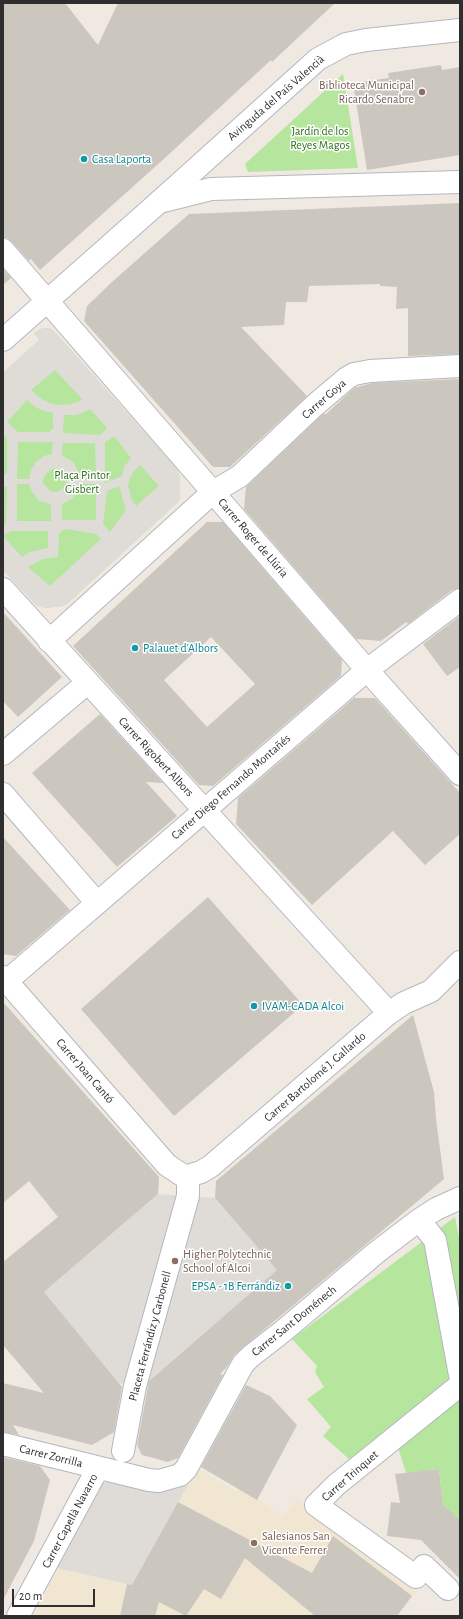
<!DOCTYPE html>
<meta charset="utf-8">
<style>
body{margin:0}
#map{position:relative;width:463px;height:1619px;overflow:hidden;background:#efe9e1;font-family:"Alegreya Sans",sans-serif}
canvas{display:block}
.frame{position:absolute;inset:0;border:4px solid #2e2e2e;pointer-events:none}
.scale{position:absolute;left:12px;top:1589px;width:83px;height:18px;box-sizing:border-box;border:2px solid #2e2e2e;border-top:0;padding-left:5px;font-size:12px;line-height:14px;white-space:nowrap;color:#2e2e2e;-webkit-text-stroke:3px #fff;paint-order:stroke}
</style>
<div id="map">
<canvas width="463" height="1619"></canvas>
<div class="frame"></div>
<div class="scale">20 m</div>
</div>
<script>
const c = document.querySelector('canvas').getContext('2d');
c.lineJoin = 'round';
function fillPath(path, color) { c.fillStyle = color; c.fill(path, 'evenodd'); }
const toPath = rows => new Path2D(rows.map(r => 'M' + r).join(''));
function trace(path, color, width, dash) { c.strokeStyle = color; c.lineWidth = width; c.lineCap = dash ? 'butt' : 'round'; c.setLineDash(dash || []); c.stroke(path); }
function write(font, color, halo, rows, align = 'center') {
  c.font = font + ' "Alegreya Sans",sans-serif'; c.lineWidth = 3; c.setLineDash([]); c.textBaseline = 'middle'; c.strokeStyle = halo; c.fillStyle = color; for (const [text, x, y, turn = 0] of rows) {
    c.save(); c.translate(x, y); c.rotate((+turn || 0) * Math.PI / 180); c.textAlign = isNaN(turn) ? turn : align; if (halo) c.strokeText(text, 0, 0); c.fillText(text, 0, 0); c.restore();
  }
}
const education = toPath([
 [197,1469,237,1492,242,1487,283,1517,296,1500,416,1592,398,1614,400,1616,33,1616,58,1570,61,1569,127,1584]
]);
const green = toPath([
 [343,74,358,168,248,172,245,164],
 [43,328,49,328,54,331,177,469,180,479,180,499,177,503,68,603,63,606,45,608,36,605,3,570,3,373,39,340,34,333],
 [455,1217,460,1243,460,1520,443,1504,439,1469,406,1473,393,1431,349,1459,323,1436,331,1427,307,1399,324,1387,315,1372,317,1366,292,1339]
]);
const plaza = toPath([
 [43,328,49,328,54,331,177,469,180,479,180,499,177,503,68,603,63,606,45,608,36,605,3,570,3,526,6,523,7,487,3,486,3,474,7,474,7,438,3,434,3,373,39,340,34,333],
 [55,370,82,399,82,400,72,404,60,405,49,403,40,398,31,390],
 [27,400,35,407,44,411,53,413,53,429,50,430,50,432,18,432,7,422],
 [90,409,107,428,100,435,63,433,64,415,77,415],
 [114,436,131,458,124,467,122,476,105,483,105,442],
 [18,442,53,442,52,454,44,456,36,462,31,470,29,479,17,479],
 [63,443,95,443,96,473,79,473,74,463,62,455],
 [140,465,159,486,136,506,132,500,128,486,130,478,134,471],
 [52,469,60,469,66,478,67,481,64,488,57,492,50,491,43,483,43,479,46,473],
 [17,484,29,484,32,492,38,500,51,505,51,521,17,521],
 [80,484,96,484,96,520,62,520,62,504,73,498],
 [119,486,126,510,110,532,103,524,107,491],
 [66,529,96,534,101,539,50,586,28,567,43,559,58,557,59,533],
 [11,531,48,531,48,548,30,552,22,557,3,536],
 [158,1194,215,1198,277,1270,150,1380,148,1389,119,1383,43,1293],
 [191,1479,132,1585,61,1569,53,1566,99,1485,112,1480]
]);
const building = toPath([
 [3,3,65,3,98,45,118,3,335,3,272,62,271,60,166,157,40,270,31,259,29,261,12,242,7,238,3,238],
 [441,65,442,70,460,67,460,155,367,170,353,83,389,78,388,73],
 [460,203,460,354,408,356,408,308,396,309,397,287,380,286,380,284,309,286,307,302,286,302,284,325,241,327,307,396,230,467,213,467,84,321,87,306,113,281,189,214],
 [3,269,11,278,3,285],
 [460,379,460,588,452,590,408,624,406,622,381,641,356,639,244,509,246,487,323,414,326,414,354,388,372,383],
 [207,522,223,522,342,660,341,676,213,786,199,785,73,646],
 [211,637,255,684,207,727,164,680],
 [3,612,62,677,18,717,3,701],
 [460,616,460,667,447,676,423,644],
 [354,698,375,698,460,793,460,834,425,865,393,831,312,905,236,824,238,798],
 [100,714,163,783,146,782,177,816,117,867,32,773],
 [3,837,70,910,16,956,3,954],
 [208,897,303,1005,174,1116,81,1009],
 [3,1002,159,1177,158,1194,44,1292,122,1387,114,1432,92,1445,13,1425,19,1435,3,1432,3,1383,44,1393,3,1345,3,1262,58,1217,29,1181,3,1203],
 [413,1015,434,1092,436,1119,444,1179,234,1355,227,1367,220,1374,223,1375,178,1458,168,1462,142,1455,137,1445,149,1381,277,1270,215,1198,216,1181],
 [246,1385,270,1396,297,1425,257,1500,201,1467],
 [3,1457,40,1466,50,1480,34,1541,3,1600],
 [439,1469,443,1504,460,1520,460,1579,421,1540,387,1536,391,1502,400,1503,395,1474],
 [178,1502,312,1573,333,1536,412,1596,397,1616,315,1616,245,1558,221,1599,204,1589,186,1616,159,1602,155,1616,120,1616,127,1584,132,1585]
]);
const street = toPath([
 [159,202,211,189,460,182],
 [3,250,367,670,460,774],
 [3,589,389,1013],
 [49,641,213,492,240,476,315,405,347,378,354,374,370,371,460,366],
 [3,754,87,683],
 [3,794,97,903],
 [3,977,167,1165,182,1175,188,1176,201,1172,211,1166,389,1013,404,1003,431,991,460,962],
 [7,981,367,670,460,600],
 [419,1220,435,1240,460,1375],
 [3,1444,149,1480,159,1481,180,1475,186,1469,243,1364,251,1356,282,1332,377,1252,419,1220,436,1209,460,1198],
 [123,1451,135,1386,188,1196,188,1176],
 [448,1589,424,1566,416,1577,316,1505,336,1485,460,1385],
 [18,1616,98,1468]
]);
const secondary = toPath([
 [3,340,159,202,318,59,346,44,366,40,460,30]
]);
const markers = [
 [422,92,4,"#8d6e63"],
 [84,159,4,"#0f9aa8"],
 [135,648,4,"#0f9aa8"],
 [254,1006,4,"#0f9aa8"],
 [175,1261,4,"#8d6e63"],
 [288,1286,4,"#0f9aa8"],
 [254,1543,4,"#8d6e63"]
];
const educationNames = [
 ["Biblioteca Municipal",414,85,"right"],
 ["Ricardo Senabre",414,99,"right"],
 ["Higher Polytechnic",183,1254],
 ["School of Alcoi",183,1268],
 ["Salesianos San",262,1536],
 ["Vicente Ferrer",262,1550]
];
const streetNames = [
 ["Avinguda del País Valencià",276,98,-41],
 ["Carrer Goya",324,399,-41],
 ["Carrer Roger de Llúria",253,538,49],
 ["Carrer Rigobert Albors",156,757,47],
 ["Carrer Diego Fernando Montañés",231,787,-41],
 ["Carrer Joan Cantó",85,1071,49],
 ["Carrer Bartolomé J. Gallardo",315,1077,-41],
 ["Carrer Sant Doménech",294,1321,-39],
 ["Placeta Ferrándiz y Carbonell",150,1336,-75],
 ["Carrer Zorrilla",51,1456,14],
 ["Carrer Trinquet",350,1476,-41],
 ["Carrer Capellà Navarro",70,1521,-62]
];
const parkNames = [
 ["Jardín de los",320,131],
 ["Reyes Magos",320,145],
 ["Plaça Pintor",82,475],
 ["Gisbert",82,489]
];
const cultureNames = [
 ["Casa Laporta",92,159],
 ["Palauet d'Albors",143,648],
 ["IVAM-CADA Alcoi",262,1006],
 ["EPSA - 1B Ferrándiz",280,1286,"right"]
];
fillPath(education, '#f0e6d1');
fillPath(green, '#b6e59e');
fillPath(plaza, '#dfdcd8');
fillPath(building, '#cbc7bf');
trace(street, '#b4b7c1', 24);
trace(secondary, '#b4b7c1', 24);
trace(street, '#fff', 22);
trace(secondary, '#fff', 22);
for (const [x, y, r, color] of markers) { const dot = new Path2D(); dot.arc(x, y, r, 0, 2 * Math.PI); c.fillStyle = color; c.fill(dot); trace(dot, '#fff', 1.5); }
write('12px', '#785e54', '#fff', educationNames, 'left');
write('12px', '#2e2e2e', '#fff', streetNames);
write('12px', '#2c6e1b', '#fff', parkNames);
write('12px', '#0d838f', '#fff', cultureNames, 'left');
</script>
